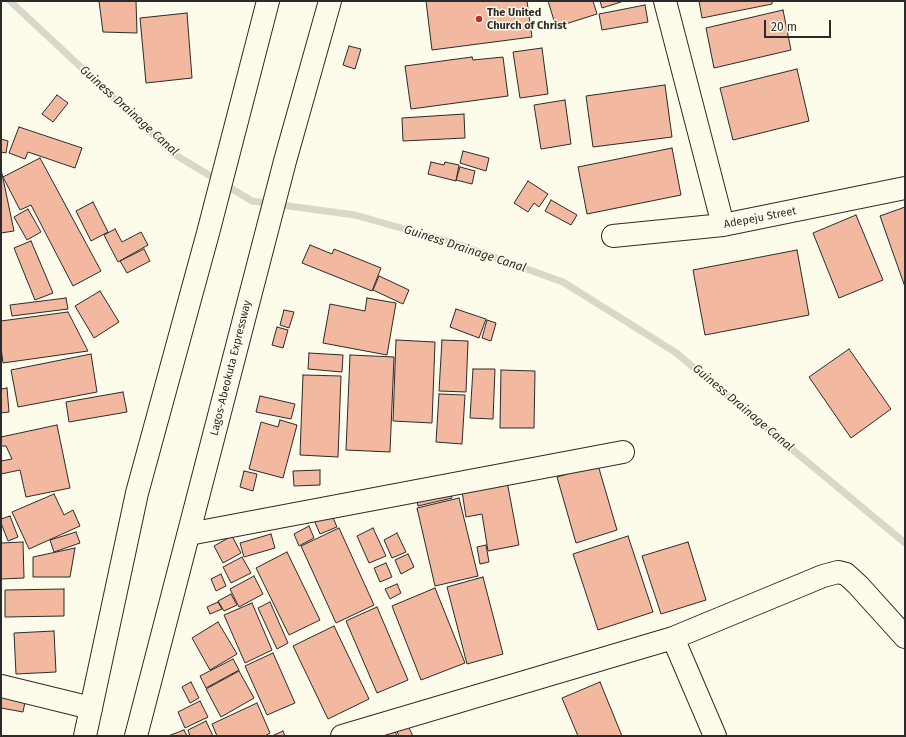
<!DOCTYPE html>
<style>
body{margin:0}
#map{position:relative;width:906px;height:737px;overflow:hidden;background:#fdfbea;font-family:"Fira Sans",sans-serif}
canvas{display:block}
.frame{position:absolute;inset:0;border:2px solid #2b2b2b;pointer-events:none}
.scale{position:absolute;left:764px;top:20px;width:67px;height:18px;box-sizing:border-box;border:2px solid #2b2b2b;border-top:0;padding-left:5px;font-size:12px;line-height:14px;white-space:nowrap;color:#2b2b2b;-webkit-text-stroke:3px #fdfbea;paint-order:stroke}
</style>
<div id="map">
<canvas width="906" height="737"></canvas>
<div class="frame"></div>
<div class="scale">20 m</div>
</div>
<script>
const c = document.querySelector('canvas').getContext('2d');
c.lineJoin = 'round';
const toPath = rows => new Path2D(rows.map(r => 'M' + r).join(''));
function trace(path, color, width, dash) { c.strokeStyle = color; c.lineWidth = width; c.lineCap = dash ? 'butt' : 'round'; c.setLineDash(dash || []); c.stroke(path); }
function fillPath(path, color) { c.fillStyle = color; c.fill(path, 'evenodd'); }
function write(font, color, halo, rows, align = 'center') {
  c.font = font + ' "Fira Sans",sans-serif'; c.lineWidth = 3; c.setLineDash([]); c.textBaseline = 'middle'; c.strokeStyle = halo; c.fillStyle = color; for (const [text, x, y, turn = 0] of rows) {
    c.save(); c.translate(x, y); c.rotate((+turn || 0) * Math.PI / 180); c.textAlign = isNaN(turn) ? turn : align; if (halo) c.strokeText(text, 0, 0); c.fillText(text, 0, 0); c.restore();
  }
}
const stream = toPath([
 [10,1,174,154,252,201,355,215,454,243,563,282,675,352,905,543]
]);
const building = toPath([
 [99,1,136,1,137,33,103,32,99,1],
 [426,1,527,1,532,37,432,50,426,1],
 [548,1,593,1,597,14,556,27,548,1],
 [600,1,624,1,602,8,600,1],
 [699,1,772,1,772,4,702,18,699,1],
 [645,5,648,22,602,30,599,14,645,5],
 [783,10,791,50,714,68,706,28,783,10],
 [187,13,192,78,146,83,140,18,187,13],
 [349,46,361,49,355,69,343,65,349,46],
 [542,48,548,94,520,98,513,52,542,48],
 [472,57,473,60,503,57,508,96,411,109,405,66,472,57],
 [797,69,809,121,733,140,720,88,797,69],
 [665,85,672,137,593,147,586,96,665,85],
 [57,95,68,103,53,122,42,114,57,95],
 [565,100,571,144,541,149,534,105,565,100],
 [464,114,465,138,403,141,402,118,464,114],
 [19,127,82,148,75,168,28,152,25,159,9,153,19,127],
 [1,139,8,141,6,153,1,152,1,139],
 [672,148,681,195,587,214,578,167,672,148],
 [463,151,489,158,486,171,460,163,463,151],
 [40,158,101,271,73,286,31,205,20,210,3,177,40,158],
 [431,162,444,165,445,162,459,165,456,181,428,174,431,162],
 [460,167,475,171,472,184,456,180,460,167],
 [1,169,14,231,1,233,1,169],
 [528,181,548,194,539,207,534,203,528,212,514,203,528,181],
 [551,200,577,215,571,225,545,211,551,200],
 [93,202,108,232,91,241,76,211,93,202],
 [905,207,905,287,880,216,905,207],
 [28,209,41,232,27,240,14,217,28,209],
 [856,215,883,280,839,298,813,233,856,215],
 [115,229,122,242,141,232,148,245,118,262,104,235,115,229],
 [31,241,53,293,35,300,14,248,31,241],
 [310,245,332,254,334,249,381,268,372,291,302,263,310,245],
 [144,249,150,261,127,273,120,261,144,249],
 [797,250,809,315,705,335,693,270,797,250],
 [379,276,409,290,403,304,373,290,379,276],
 [100,291,119,322,94,338,75,306,100,291],
 [66,298,68,309,12,316,10,305,66,298],
 [367,298,396,303,387,355,323,343,330,304,365,311,367,298],
 [456,309,486,319,479,338,450,327,456,309],
 [284,310,294,312,289,328,280,325,284,310],
 [68,312,88,351,3,363,1,348,1,321,68,312],
 [487,320,496,323,491,341,482,338,487,320],
 [277,327,288,330,283,348,272,345,277,327],
 [396,340,435,342,432,423,393,421,396,340],
 [442,340,468,341,466,392,439,391,442,340],
 [849,349,891,409,851,438,809,377,849,349],
 [309,353,343,355,342,372,308,369,309,353],
 [91,354,97,392,18,407,11,370,91,354],
 [350,355,394,357,390,452,346,450,350,355],
 [473,369,495,369,493,419,470,418,473,369],
 [501,370,535,371,534,428,500,428,501,370],
 [303,375,341,376,338,457,300,455,303,375],
 [7,388,9,412,1,413,1,389,7,388],
 [123,392,127,412,69,422,66,402,123,392],
 [439,394,465,395,462,444,436,442,439,394],
 [260,396,295,404,291,419,256,412,260,396],
 [280,420,297,425,283,478,249,469,261,422,278,427,280,420],
 [57,425,70,488,26,497,20,470,1,474,1,461,12,459,6,446,1,446,1,437,57,425],
 [598,465,617,530,576,543,557,477,598,465],
 [320,470,320,485,294,486,293,471,320,470],
 [244,471,257,474,253,491,240,487,244,471],
 [506,476,519,545,488,551,482,514,466,517,461,485,506,476],
 [450,488,452,498,418,506,416,496,450,488],
 [54,494,64,515,73,510,80,526,29,549,12,512,54,494],
 [459,498,478,576,435,586,417,508,459,498],
 [331,513,337,527,320,534,314,520,331,513],
 [10,516,18,537,8,541,1,523,1,519,10,516],
 [309,526,314,538,299,546,294,534,309,526],
 [339,528,374,605,336,623,301,546,339,528],
 [373,528,386,556,369,563,357,536,373,528],
 [76,532,80,543,54,552,50,540,76,532],
 [397,533,406,552,392,558,384,540,397,533],
 [271,534,275,548,244,557,240,543,271,534],
 [232,536,241,553,223,563,214,546,232,536],
 [628,536,653,612,598,630,573,554,628,536],
 [23,542,24,578,1,579,1,543,23,542],
 [688,542,706,600,661,614,642,556,688,542],
 [486,545,489,562,480,564,477,547,486,545],
 [75,548,70,577,33,577,33,557,75,548],
 [287,552,320,620,289,635,256,568,287,552],
 [408,554,414,567,401,574,395,560,408,554],
 [242,557,251,573,231,583,223,567,242,557],
 [386,563,392,577,380,582,374,568,386,563],
 [221,574,226,586,216,591,211,579,221,574],
 [254,576,263,594,239,607,230,589,254,576],
 [483,577,503,654,467,664,447,587,483,577],
 [397,584,401,593,390,599,385,589,397,584],
 [435,588,465,663,421,680,392,606,435,588],
 [64,589,64,616,5,617,5,590,64,589],
 [231,594,237,605,224,611,218,601,231,594],
 [218,602,222,609,210,614,207,607,218,602],
 [270,602,288,643,277,649,258,608,270,602],
 [252,603,272,650,245,663,224,615,252,603],
 [377,607,408,680,377,693,346,621,377,607],
 [218,622,237,654,210,670,192,638,218,622],
 [334,626,369,699,328,719,293,646,334,626],
 [54,631,56,672,16,674,14,633,54,631],
 [273,653,295,703,267,715,245,666,273,653],
 [233,659,239,670,206,688,200,676,233,659],
 [239,671,254,698,221,717,206,689,239,671],
 [191,682,199,698,190,703,182,687,191,682],
 [600,682,622,736,578,736,562,698,600,682],
 [1,692,26,697,23,712,1,708,1,692],
 [200,701,208,717,185,728,178,712,200,701],
 [257,703,270,733,265,736,217,736,212,724,257,703],
 [206,721,213,736,190,736,188,730,206,721],
 [406,722,413,736,399,736,395,727,406,722],
 [394,729,397,736,382,736,381,735,394,729],
 [184,730,187,736,168,736,184,730],
 [283,731,285,736,272,736,283,731]
]);
const minor = toPath([
 [665,1,723,225],
 [613,236,723,225,905,188],
 [189,534,623,452],
 [673,638,715,736],
 [1,686,91,708],
 [342,736,673,638,823,576,838,572,846,574,858,585,905,637]
]);
const highway = toPath([
 [85,736,137,493,208,233,268,1],
 [136,736,285,161,330,1]
]);
const markers = [
 [479,19,4,"#c62828"]
];
const poiNames = [
 ["The United",487,13],
 ["Church of Christ",487,26]
];
const streetNames = [
 ["Adepeju Street",760,218,-11],
 ["Lagos-Abeokuta Expressway",231,368,-76]
];
const waterNames = [
 ["Guiness Drainage Canal",129,111,42],
 ["Guiness Drainage Canal",465,249,18],
 ["Guiness Drainage Canal",743,408,40]
];
trace(stream, '#d8d7c9', 7);
fillPath(building, '#f2b8a0');
trace(building, '#2b2b2b', 1);
trace(minor, '#2b2b2b', 24);
trace(highway, '#2b2b2b', 24);
trace(minor, '#fdfbea', 22);
trace(highway, '#fdfbea', 22);
for (const [x, y, r, color] of markers) { const dot = new Path2D(); dot.arc(x, y, r, 0, 2 * Math.PI); c.fillStyle = color; c.fill(dot); trace(dot, '#fdfbea', 1.5); }
write('bold 11px', '#2b2b2b', '#fdfbea', poiNames, 'left');
write('11px', '#2b2b2b', '#fdfbea', streetNames);
write('italic 12px', '#2b2b2b', '#fdfbea', waterNames);
</script>
